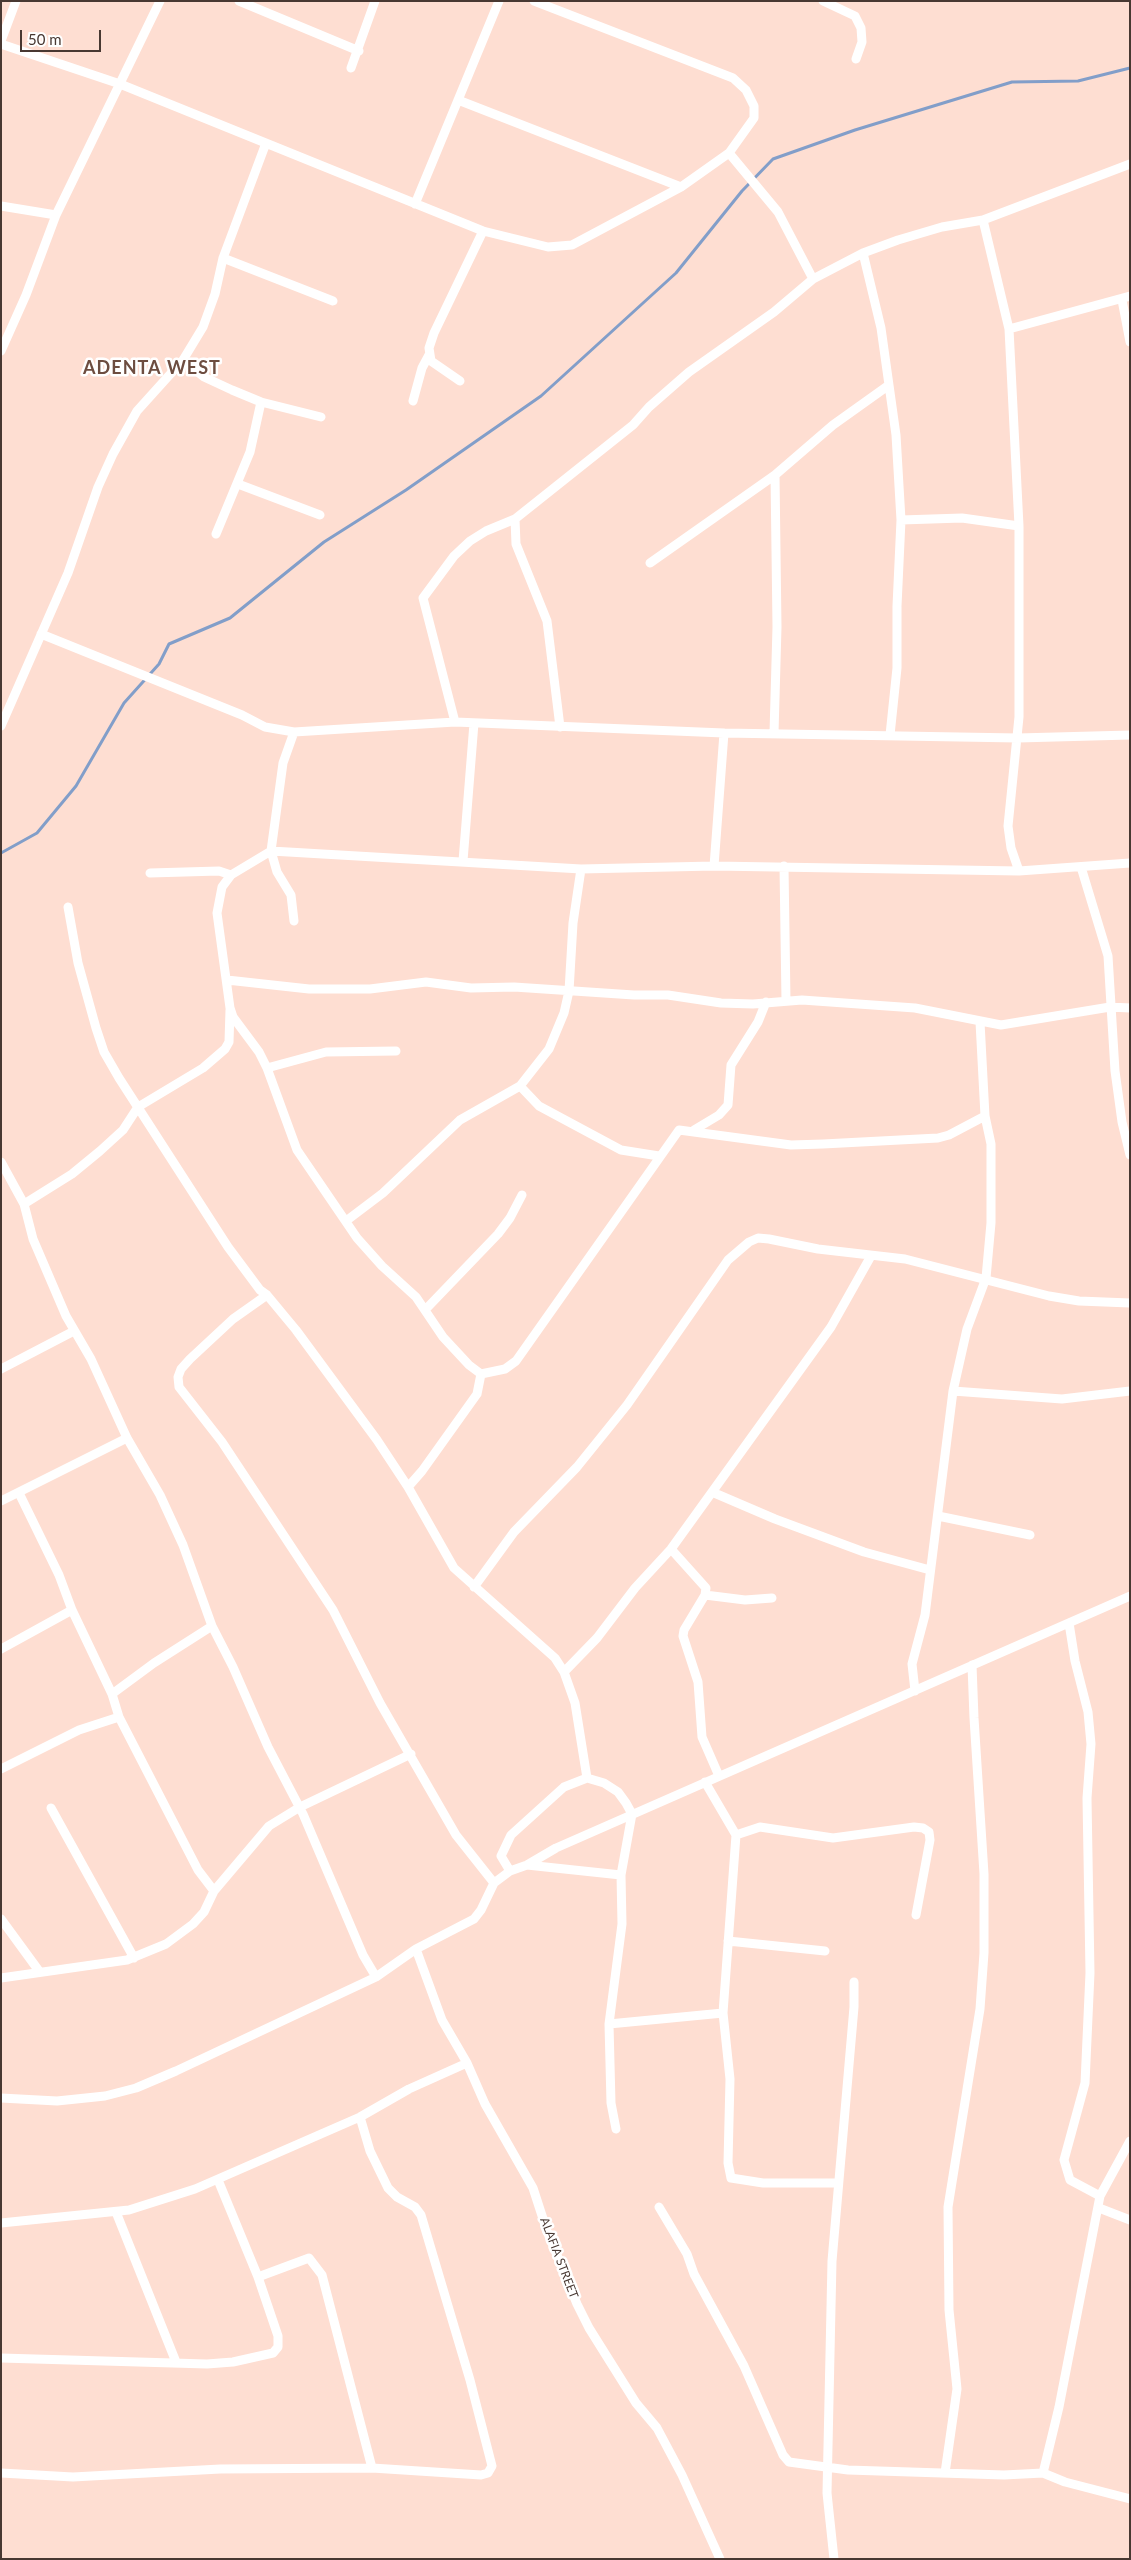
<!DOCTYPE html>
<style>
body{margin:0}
#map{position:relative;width:1131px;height:2560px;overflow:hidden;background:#feded2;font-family:Lato,sans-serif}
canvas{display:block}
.frame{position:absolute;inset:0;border:2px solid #483832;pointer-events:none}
.scale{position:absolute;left:20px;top:30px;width:81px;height:22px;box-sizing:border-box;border:2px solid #483832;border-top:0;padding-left:6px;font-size:15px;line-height:18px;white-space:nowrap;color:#483832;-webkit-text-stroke:4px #fff;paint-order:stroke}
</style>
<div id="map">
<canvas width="1131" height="2560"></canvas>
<div class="frame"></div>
<div class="scale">50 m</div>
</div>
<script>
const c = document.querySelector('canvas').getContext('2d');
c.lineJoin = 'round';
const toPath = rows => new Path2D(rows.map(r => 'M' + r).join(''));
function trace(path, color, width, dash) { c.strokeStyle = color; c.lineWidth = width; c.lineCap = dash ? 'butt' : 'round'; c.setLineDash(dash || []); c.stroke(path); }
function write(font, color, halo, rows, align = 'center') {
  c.font = font + ' Lato,sans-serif'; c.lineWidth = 5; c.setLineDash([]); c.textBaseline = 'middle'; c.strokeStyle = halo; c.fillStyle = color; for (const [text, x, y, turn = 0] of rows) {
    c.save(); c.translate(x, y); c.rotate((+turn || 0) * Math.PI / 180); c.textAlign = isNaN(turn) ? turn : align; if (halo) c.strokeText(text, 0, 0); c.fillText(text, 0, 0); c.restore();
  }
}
const stream = toPath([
 [1,853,37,833,76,786,124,703,159,664,169,644,230,618,324,542,406,490,541,396,676,273,742,191,773,159,855,130,1012,82,1078,81,1130,68]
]);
const minor = toPath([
 [239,1,359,51],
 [534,1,733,78,746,90,754,106,754,118,729,153],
 [823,1,855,16,861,28,862,42,856,59],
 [1,41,16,1],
 [1,44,120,84,483,231,548,247,572,245,681,187,729,153,778,212,813,279],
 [351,68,375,1],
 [458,100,681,187],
 [415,204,499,1],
 [1,206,56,215],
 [983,220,1009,329,1019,526,1019,717,1008,826,1011,848,1019,871],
 [863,253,881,328,896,435,901,520,897,606,897,668,890,735],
 [223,258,333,301],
 [1122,300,1130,342],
 [1009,329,1130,296],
 [1,351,26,295,56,215,160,1],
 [183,360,204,377,232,390,261,402,321,417],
 [460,381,431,361,429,348,434,333,483,231],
 [413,401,422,368,429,355],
 [238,484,320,515],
 [515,519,516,544,547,621,560,727],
 [901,520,962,518,1019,526],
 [216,534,250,452,261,402],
 [650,563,775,475],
 [41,634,242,715,265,727,294,732,455,722,724,733,1018,738,1130,735],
 [455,722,423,598,454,556,470,541,486,531,515,519,633,425,649,407,689,372,774,312,813,279,863,253,898,240,942,227,983,220,1130,164],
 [1,726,68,573,98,487,113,454,137,411,183,360,203,327,215,294,223,258,266,143],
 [294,732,283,763,271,851,277,872,291,895,294,921],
 [724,733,714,866,1019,871,1130,863],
 [774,733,777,627,775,475,833,425,889,385],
 [463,861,474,723],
 [714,866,581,869,271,851,231,875,222,887,217,913,230,1008,233,1017,259,1052,267,1068,297,1150,357,1238,382,1266,416,1297,443,1337,469,1365,481,1374,505,1369,516,1361,679,1130,791,1145,823,1144,938,1138,949,1135,985,1116],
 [784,866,786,1001],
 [1081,867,1108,956,1115,1071,1122,1122,1130,1155],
 [150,873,219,871,231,875],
 [68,907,78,963,96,1028,104,1052,119,1078,228,1247,260,1290,267,1295,296,1330,377,1440,408,1487,454,1568,555,1658,564,1672,575,1703,587,1778],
 [227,980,309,989,370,989,426,982,471,988,514,987,634,995,668,995,721,1003,753,1004,802,1000,915,1008,1001,1025,1110,1007,1130,1008],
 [267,1068,326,1052,396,1051],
 [520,1086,539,1106,621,1150,659,1156],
 [694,1130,719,1115,728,1105,731,1065,758,1022,766,1002],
 [1,1162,24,1204,33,1239,66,1316,91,1359,127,1438,160,1495,183,1545,212,1626,233,1667,268,1747,303,1814,363,1955,376,1977],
 [24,1204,72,1174,100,1151,123,1130,138,1107,203,1068,225,1049,229,1042,230,1010],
 [346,1221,383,1193,460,1120,520,1086,549,1049,564,1013,569,991,573,923,581,869],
 [267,1295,233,1319,190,1359,181,1369,178,1377,179,1387,222,1442,333,1610,380,1703,456,1835,494,1883],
 [425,1310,498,1234,510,1218,522,1195],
 [1,1369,74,1331],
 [953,1391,1062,1399,1130,1391],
 [408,1487,422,1471,477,1394,481,1374],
 [712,1492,775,1519,864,1552,930,1570],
 [19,1493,59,1575,72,1610,112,1694,119,1717,198,1870,214,1891],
 [1,1501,127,1438],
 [938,1516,1030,1535],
 [671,1549,706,1588,705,1595,684,1630,683,1636,698,1682,702,1737,719,1776],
 [474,1587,514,1532,577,1467,627,1405,728,1260,749,1242,758,1238,769,1239,818,1249,905,1259,1049,1296,1079,1301,1130,1303],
 [705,1595,745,1600,772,1598],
 [1069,1623,1075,1661,1088,1712,1091,1744,1087,1798,1090,1973,1085,2083,1064,2160,1070,2180,1100,2196],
 [1,1649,72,1610],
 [564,1672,597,1638,635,1588,671,1549,831,1327,871,1256],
 [915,1691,912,1664,925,1615,953,1391,967,1329,986,1278,991,1223,991,1144,985,1116,980,1022],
 [112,1694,154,1663,212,1626],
 [1,1769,79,1730,119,1717],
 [705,1782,736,1835,723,2013,730,2079,728,2163,731,2178,763,2183,838,2183],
 [51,1808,134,1958],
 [736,1835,760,1827,833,1838,914,1827,923,1828,929,1832,930,1840,916,1915],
 [527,1865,621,1875],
 [510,1871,501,1856,511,1835,564,1787,587,1778,604,1783,618,1792,626,1803,632,1814,621,1875,622,1924,609,2024,611,2103,616,2129],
 [1,1919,39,1971],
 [728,1941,825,1951],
 [416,1949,442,2020,467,2063,485,2104,533,2188,547,2231,577,2304,589,2328,636,2403,657,2428,682,2475,720,2559],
 [1,1978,127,1960,166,1944,193,1924,204,1912,214,1891,269,1826,300,1807,411,1754],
 [609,2024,723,2013],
 [1,2098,57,2101,105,2096,136,2088,176,2071,376,1977,416,1949,474,1919,481,1910,494,1883,510,1871,527,1865,556,1848,1130,1596],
 [659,2207,687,2254,694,2274,744,2366,783,2455,789,2462,848,2470,1004,2475,1043,2473,1065,2482,1130,2499],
 [1099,2208,1130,2220],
 [116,2212,176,2362],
 [1,2223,129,2210,195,2189,360,2117,409,2089,467,2063],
 [258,2277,309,2258,322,2275,372,2468],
 [1,2358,207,2364,233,2362,273,2353,278,2347,278,2336,258,2277,218,2180],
 [1,2473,73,2477,220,2469,372,2468,481,2475,488,2473,492,2466,470,2380,421,2215,415,2207,397,2197,388,2188,370,2151,360,2117],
 [945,2473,957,2389,949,2310,948,2207,980,2009,984,1953,984,1874,974,1718,972,1665],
 [1043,2473,1059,2407,1100,2196,1130,2141],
 [834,2559,827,2493,832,2261,854,2007,854,1982]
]);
const streetNames = [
 ["ALAFIA STREET",559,2258,69]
];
const districtNames = [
 ["ADENTA WEST",152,368]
];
trace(stream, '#829ec9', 3);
trace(minor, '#fff', 9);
write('12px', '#483832', '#fff', streetNames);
c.letterSpacing = '1px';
write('bold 18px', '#6d4d40', '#fff', districtNames);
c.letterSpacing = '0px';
</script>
